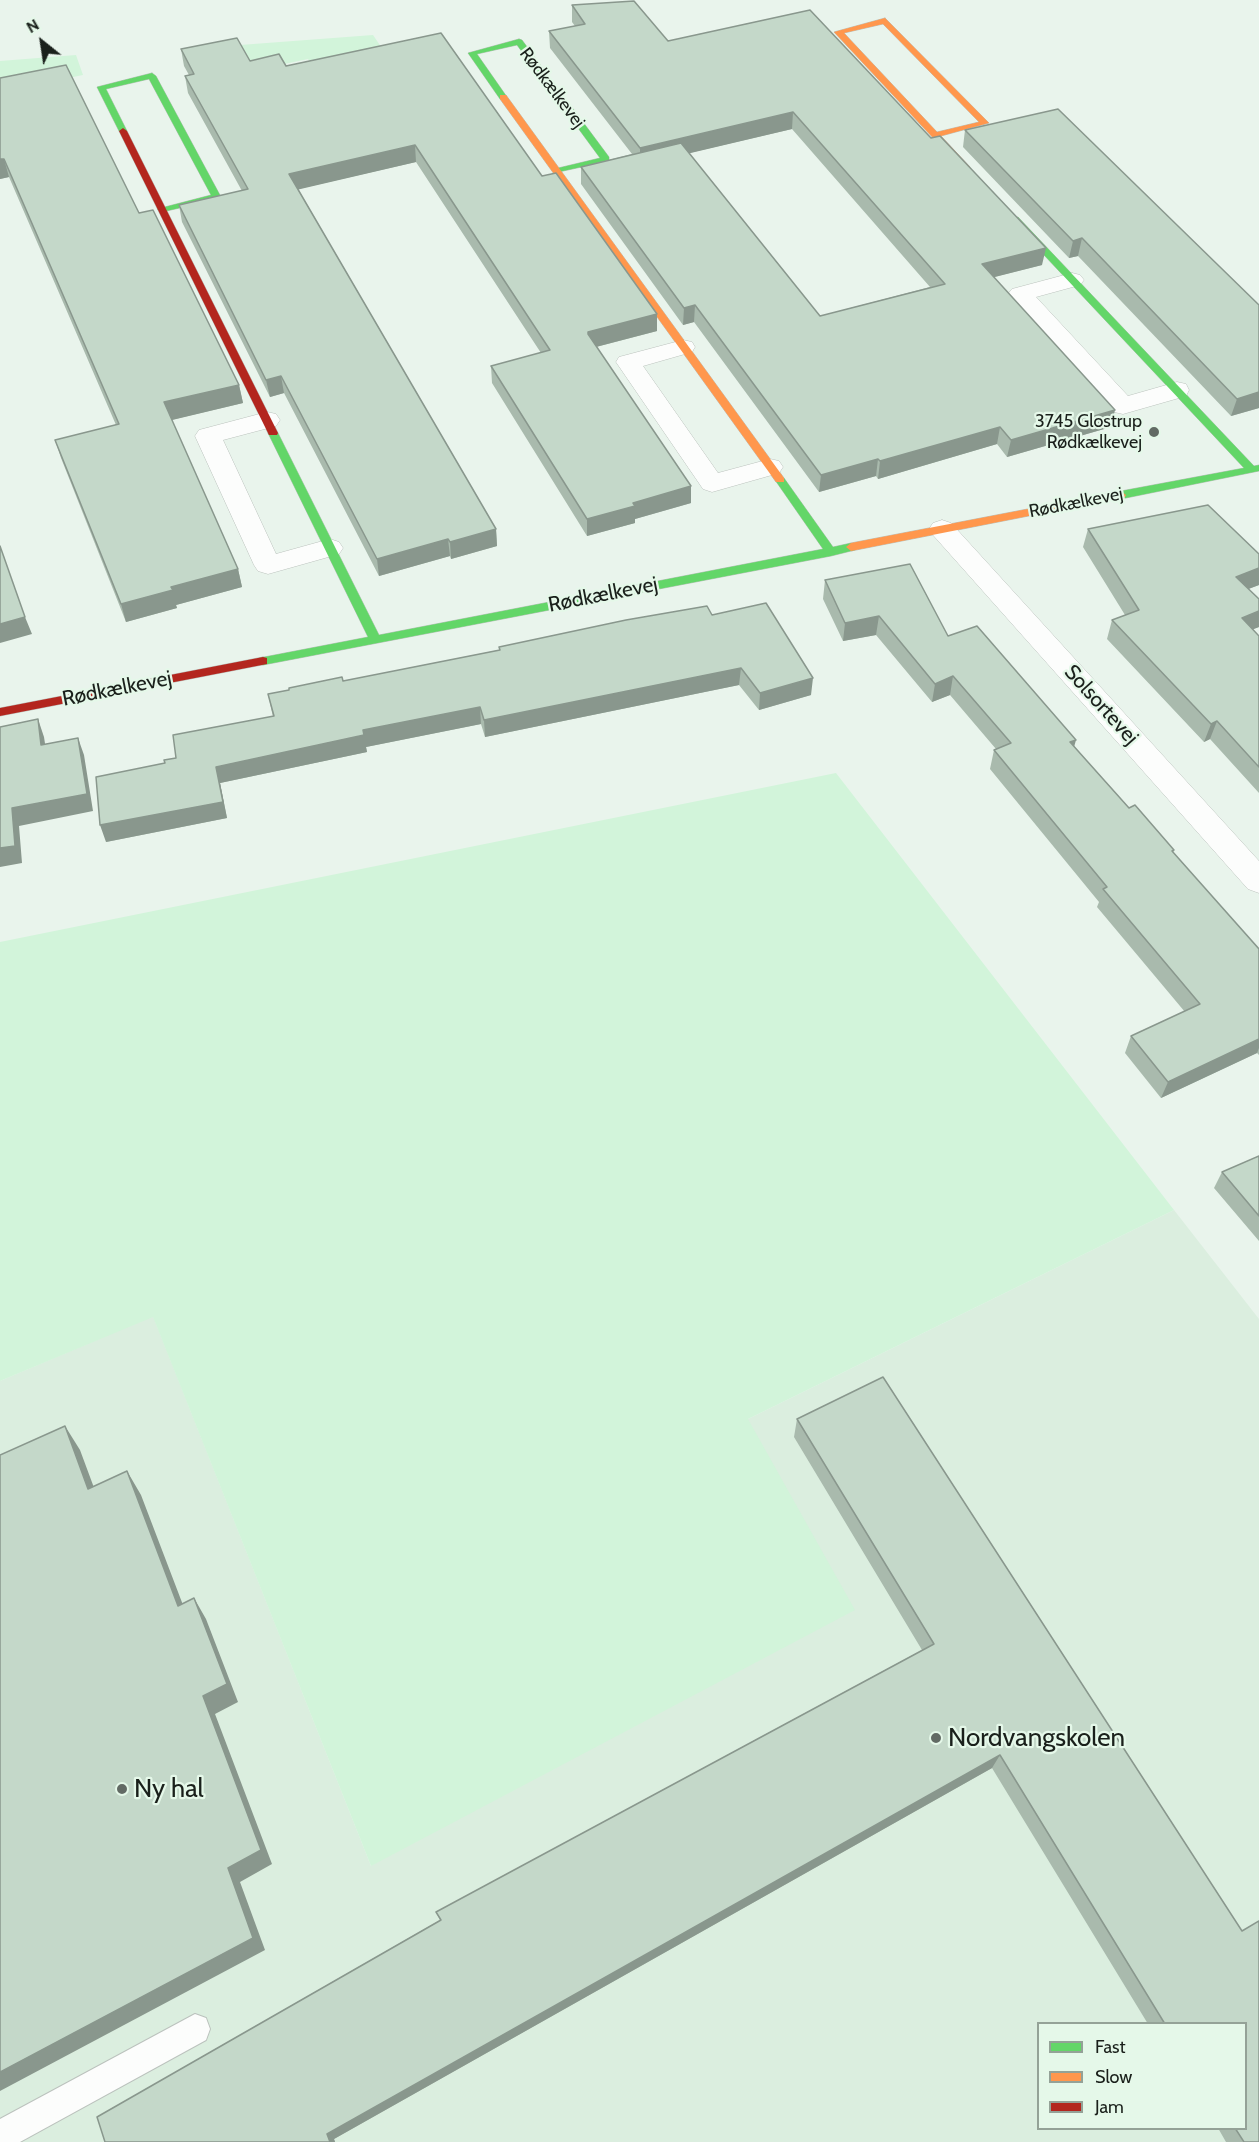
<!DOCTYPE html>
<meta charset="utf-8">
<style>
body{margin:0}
#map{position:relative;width:1259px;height:2142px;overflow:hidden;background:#e9f4ec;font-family:Cabin,sans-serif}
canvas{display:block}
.legend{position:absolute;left:1037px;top:2022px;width:210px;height:108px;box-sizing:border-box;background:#e5f8e9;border:2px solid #94a297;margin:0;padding:8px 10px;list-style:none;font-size:18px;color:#1a201b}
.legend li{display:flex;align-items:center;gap:12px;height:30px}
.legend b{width:30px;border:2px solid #94a297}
.north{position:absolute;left:12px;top:12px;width:60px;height:60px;-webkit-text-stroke:4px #e5f8e9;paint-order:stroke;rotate:330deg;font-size:16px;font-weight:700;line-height:24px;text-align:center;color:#1a201b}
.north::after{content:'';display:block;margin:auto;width:21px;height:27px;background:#1a201b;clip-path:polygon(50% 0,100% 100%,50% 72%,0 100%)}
</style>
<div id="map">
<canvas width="1259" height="2142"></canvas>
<ul class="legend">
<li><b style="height:8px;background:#63d668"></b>Fast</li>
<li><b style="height:8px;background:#ff974d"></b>Slow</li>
<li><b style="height:8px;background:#b3261e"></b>Jam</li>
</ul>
<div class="north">N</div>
</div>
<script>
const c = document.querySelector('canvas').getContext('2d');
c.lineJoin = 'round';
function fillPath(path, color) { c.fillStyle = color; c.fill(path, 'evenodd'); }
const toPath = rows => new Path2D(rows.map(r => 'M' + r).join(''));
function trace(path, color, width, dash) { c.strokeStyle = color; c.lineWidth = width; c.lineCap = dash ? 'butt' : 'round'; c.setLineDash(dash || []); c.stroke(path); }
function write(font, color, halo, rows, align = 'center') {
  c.font = font + ' Cabin,sans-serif'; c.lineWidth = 4.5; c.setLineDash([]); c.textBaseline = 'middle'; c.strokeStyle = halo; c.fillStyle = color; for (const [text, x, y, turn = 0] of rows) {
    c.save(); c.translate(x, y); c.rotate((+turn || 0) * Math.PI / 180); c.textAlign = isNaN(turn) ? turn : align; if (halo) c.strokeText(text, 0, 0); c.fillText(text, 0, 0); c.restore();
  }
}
const built = toPath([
 [1174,1210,1259,1319,1259,2142,0,2142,0,1381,153,1316,371,1866,748,1419],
 [1038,2024,1246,2024,1246,2128,1038,2128]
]);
const green = toPath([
 [373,35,388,57,317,72,308,59,256,70,240,45],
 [76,55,83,75,0,92,0,61],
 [836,773,1174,1210,748,1419,855,1610,371,1866,153,1317,0,1381,0,942]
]);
const lane = toPath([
 [195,2014,206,2018,210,2029,206,2040,20,2142,0,2142,0,2119,195,2014]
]);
const street = toPath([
 [1072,273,1080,275,1084,280,1080,285,1036,297,1128,396,1177,382,1186,384,1189,390,1186,396,1123,414,1114,412,1008,294,1012,289,1072,273],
 [683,340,692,342,695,347,692,352,643,366,718,473,770,459,779,461,783,467,779,473,712,492,703,489,616,362,619,357,683,340],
 [267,412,276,414,280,420,276,426,223,440,276,554,330,539,339,542,343,548,339,554,268,574,258,571,254,565,195,436,199,430,267,412],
 [942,520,951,523,1259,861,1259,893,1248,889,933,535,929,529,933,523,942,520]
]);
const fast = toPath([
 [519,39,522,40,609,157,609,161,554,173,554,169,600,158,517,45,477,54,507,97,503,100,500,99,468,53,519,39],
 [152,73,156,76,221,197,219,199,162,212,157,209,211,195,149,79,106,89,127,131,123,134,119,131,97,87,152,73],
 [1012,217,1018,217,1254,466,1259,465,1259,471,1121,499,1117,497,1116,495,1121,491,1244,468,1012,221,1012,217],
 [273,430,278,433,379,635,823,549,775,480,780,477,784,478,833,547,851,543,856,547,855,550,831,556,263,665,259,664,259,658,368,637,268,433,273,430]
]);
const slow = toPath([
 [885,18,989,123,941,136,970,167,970,171,964,171,834,32,885,18],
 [883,24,979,122,937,132,844,33,883,24],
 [500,95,506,95,784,478,784,482,776,482,500,99,500,95],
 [1121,491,1126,495,1125,497,851,551,846,547,851,543,1121,491]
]);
const jam = toPath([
 [123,128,127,131,278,433,277,435,269,435,268,433,119,131,123,128],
 [263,657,267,658,267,664,0,716,0,708,263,657]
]);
const wall = toPath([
 [572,5,668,41,810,10,1042,265,994,277,1111,427,1007,457,997,444,878,479,876,476,819,492,694,322,683,325,581,184,581,167,632,154,550,48,549,31,575,26,572,22],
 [792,129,930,287,820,316,689,153],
 [181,49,286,66,542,176,657,314,657,331,596,347,691,503,635,519,635,523,587,536,492,383,491,366,541,353,416,162,298,189,496,529,497,546,451,559,450,556,379,576,284,393,270,397,182,222,179,205,242,191,188,93,185,76,189,75,184,66],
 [0,78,139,213,239,385,243,403,171,420,238,569,242,587,176,605,177,608,126,622,61,458,55,440,116,425,9,177,0,179],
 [965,130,1259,305,1259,408,1231,416,1078,256,1069,258,963,147],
 [1088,529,1259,554,1259,585,1248,589,1259,627,1253,629,1259,636,1259,793,1210,739,1204,742,1107,639,1112,620,1125,615,1083,547],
 [825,580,948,636,1074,746,1129,808,1174,850,1173,853,1259,949,1259,1055,1257,1053,1161,1098,1125,1053,1131,1036,1185,1012,1097,907,1099,902,990,769,994,750,996,749,950,695,932,702,876,635,843,641,823,599],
 [712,615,811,695,759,710,739,685,485,737,481,724,366,747,367,752,220,783,227,818,106,842,165,763,273,717,268,694,343,681,499,650,499,647],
 [1259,1156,1259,1241,1214,1188,1222,1172],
 [883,1377,1242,1931,1259,1921,1259,2142,1226,2142,1218,2128,1245,2128,1245,2024,1148,2024,992,1768,334,2139,335,2142,105,2142,97,2117,440,1920,436,1912,922,1650,794,1437,797,1419]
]);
const shadedWall = toPath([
 [793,112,792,129,640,165,640,148],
 [415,145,416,162,292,191,289,174],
 [0,159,4,159,9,177,0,179],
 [1082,238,1078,256,1069,258,1073,241],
 [1046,248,1042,265,979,281,982,264],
 [695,305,694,322,683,325,684,308],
 [657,314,657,331,588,349,588,332],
 [281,376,284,393,270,397,266,380],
 [239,385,243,403,168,421,164,402],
 [1259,392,1259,408,1231,416,1237,399],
 [1115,410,1111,427,1007,457,1011,440],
 [1000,427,997,444,878,479,880,461],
 [878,459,876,476,819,492,821,475],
 [691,486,691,503,635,519,635,523,587,536,587,519,633,503],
 [496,529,497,546,451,559,450,542],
 [448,539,450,556,379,576,377,559],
 [1259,568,1259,585,1230,596,1236,577],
 [238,569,242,587,176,605,177,608,126,622,121,604,171,587],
 [1259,611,1259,627,1236,636,1242,618],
 [879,616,876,635,843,641,845,623],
 [25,617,32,634,0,643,0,624],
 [741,668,739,685,485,737,484,720],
 [953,676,950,695,932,702,935,684],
 [813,678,811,695,759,710,760,693],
 [480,707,481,724,366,747,367,752,220,783,227,818,106,842,100,825,216,767,363,730],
 [38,719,44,737,48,763,41,745],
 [1217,721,1210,739,1204,742,1211,724],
 [78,738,84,755,93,811,19,826,22,863,0,867,0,848,12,808],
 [1076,740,1071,758,1070,742],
 [1259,1039,1259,1048,1257,1053,1161,1098,1168,1082],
 [65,1426,80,1450,103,1512,88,1489],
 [127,1471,141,1495,191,1626,178,1606],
 [194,1598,206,1619,238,1702,215,1714,272,1864,240,1882,265,1950,0,2091,0,2072,228,1868,203,1696],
 [1000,1755,992,1768,334,2139,335,2142,330,2142,327,2134]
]);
const building = toPath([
 [634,1,668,41,810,10,931,138,940,136,1046,248,982,264,1115,410,1011,440,1000,427,880,461,878,459,821,475,695,305,684,308,581,167,681,143,820,316,945,284,793,112,640,148,549,31,585,24,572,5,634,1],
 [441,33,542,176,556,173,657,314,588,332,588,334,691,486,633,503,635,506,587,519,491,366,550,350,415,145,289,174,496,529,450,542,448,539,377,559,281,376,266,380,179,205,248,189,185,76,194,74,181,49,237,38,250,61,279,54,286,66,441,33],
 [66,65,139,213,153,210,239,385,164,402,238,569,171,587,173,590,121,604,55,440,119,424,4,159,0,159,0,78,66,65],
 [1058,109,1259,305,1259,392,1237,399,1082,238,1073,241,965,130,1058,109],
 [1208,505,1259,554,1259,568,1236,577,1259,599,1259,611,1242,618,1259,636,1259,767,1217,721,1211,724,1112,620,1139,610,1088,529,1208,505],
 [0,546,25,617,0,624,0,546],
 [910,564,948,636,977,626,1076,740,1070,742,1129,808,1135,805,1174,850,1172,851,1259,949,1259,1039,1168,1082,1131,1036,1200,1004,1103,889,1107,887,994,750,1011,743,953,676,935,684,879,616,845,623,825,580,910,564],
 [766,603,813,678,760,693,741,668,484,720,480,707,363,730,364,735,216,767,223,802,100,825,96,777,165,763,164,760,176,758,173,735,274,716,268,694,289,690,289,688,342,677,343,681,500,650,499,647,626,620,707,606,712,615,766,603],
 [38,719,41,745,78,738,87,794,12,808,15,846,0,848,0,727,38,719],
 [1259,1156,1259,1216,1222,1172,1259,1156],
 [883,1377,1242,1931,1259,1921,1259,2142,1244,2142,1235,2128,1245,2128,1245,2024,1165,2024,1000,1755,327,2134,330,2142,105,2142,97,2117,441,1920,436,1912,934,1644,797,1419,883,1377],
 [65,1426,88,1489,127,1471,178,1606,194,1598,227,1684,203,1696,261,1850,228,1868,253,1938,0,2072,0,1455,65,1426]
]);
const markers = [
 [1154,432,6,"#626a64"],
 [936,1738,6,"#626a64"],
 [122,1789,6,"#626a64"]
];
const farStreetnames = [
 ["Rødkælkevej",552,88,53],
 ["Rødkælkevej",1076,503,-11]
];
const farPoinames = [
 ["3745 Glostrup",1142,422],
 ["Rødkælkevej",1142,443]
];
const streetNames = [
 ["Rødkælkevej",603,595,-11],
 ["Rødkælkevej",117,689,-11],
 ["Solsortevej",1101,705,48]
];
const nearPoinames = [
 ["Nordvangskolen",948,1738],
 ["Ny hal",134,1789]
];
fillPath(built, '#dbeedf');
fillPath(green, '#d2f4da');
trace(lane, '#bbc2bd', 2);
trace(street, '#bbc2bd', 1);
trace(fast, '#bbc2bd', 1);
trace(slow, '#bbc2bd', 1);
trace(jam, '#bbc2bd', 1);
fillPath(lane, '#fcfdfc');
fillPath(street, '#fcfdfc');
fillPath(fast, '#63d668');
fillPath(slow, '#ff974d');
fillPath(jam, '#b3261e');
fillPath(wall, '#a9baad');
fillPath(shadedWall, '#89978d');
fillPath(building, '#c4d8c9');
trace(building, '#89978d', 1.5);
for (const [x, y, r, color] of markers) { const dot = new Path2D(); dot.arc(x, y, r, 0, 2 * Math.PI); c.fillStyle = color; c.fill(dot); trace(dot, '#e5f8e9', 2); }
write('18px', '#1a201b', '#e5f8e9', farStreetnames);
write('18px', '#1a201b', '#e5f8e9', farPoinames, 'right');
write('21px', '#1a201b', '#e5f8e9', streetNames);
write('26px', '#1a201b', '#e5f8e9', nearPoinames, 'left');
</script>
